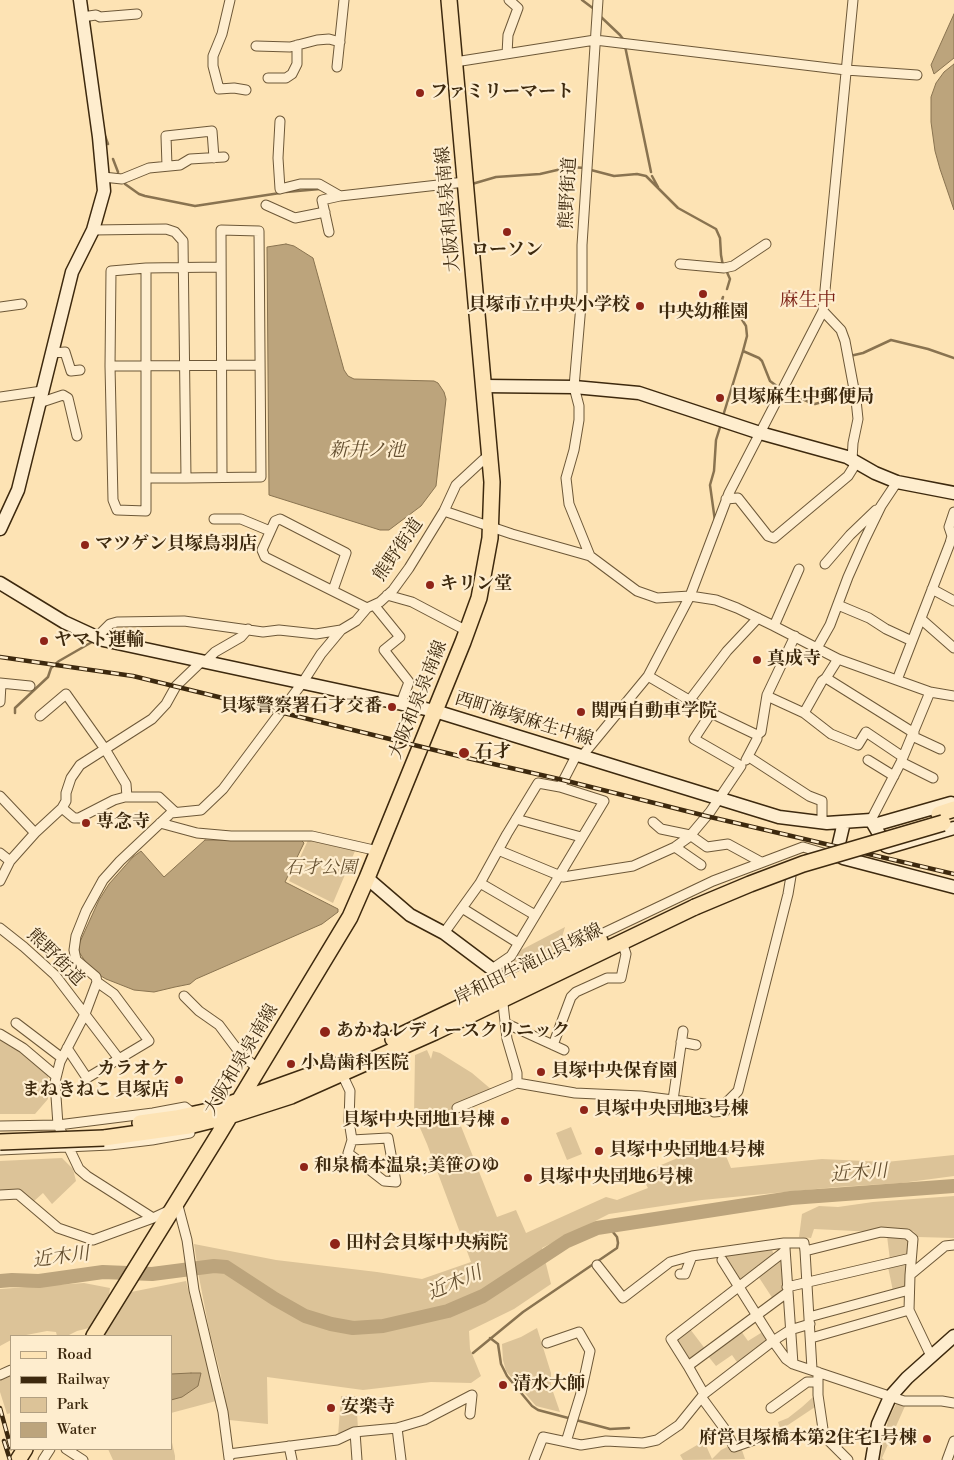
<!DOCTYPE html>
<meta charset="utf-8">
<style>
body{margin:0}
#map{position:relative;width:954px;height:1460px;overflow:hidden;background:#fde3b4;font-family:"Libre Bodoni",serif}
canvas{display:block}
.legend{position:absolute;left:10px;top:1335px;width:162px;height:115px;box-sizing:border-box;background:#feedce;border:1px solid #b19f81;margin:0;padding:6px 9px;list-style:none;font-size:15px;color:#3d290e}
.legend li{display:flex;align-items:center;gap:10px;height:25px}
.legend b{width:25px;border:1px solid #b19f81}
</style>
<div id="map">
<canvas width="954" height="1460"></canvas>
<ul class="legend">
<li><b style="height:6px;background:#fde3b4"></b>Road</li>
<li><b style="height:6px;background:#3d290e"></b>Railway</li>
<li><b style="height:14px;background:#dcc398"></b>Park</li>
<li><b style="height:14px;background:#bca47c"></b>Water</li>
</ul>
</div>
<script>
const c = document.querySelector('canvas').getContext('2d');
c.lineJoin = 'round';
function fillPath(path, color) { c.fillStyle = color; c.fill(path, 'evenodd'); }
const toPath = rows => new Path2D(rows.map(r => 'M' + r).join(''));
function trace(path, color, width, dash) { c.strokeStyle = color; c.lineWidth = width; c.lineCap = dash ? 'butt' : 'round'; c.setLineDash(dash || []); c.stroke(path); }
function write(font, color, halo, rows, align = 'center') {
  c.font = font + ' "Libre Bodoni","Noto Serif JP",serif'; c.lineWidth = 4.5; c.setLineDash([]); c.textBaseline = 'middle'; c.strokeStyle = halo; c.fillStyle = color; for (const [text, x, y, turn = 0] of rows) {
    c.save(); c.translate(x, y); c.rotate((+turn || 0) * Math.PI / 180); c.textAlign = isNaN(turn) ? turn : align; if (halo) c.strokeText(text, 0, 0); c.fillText(text, 0, 0); c.restore();
  }
}
const green = toPath([
 [309,838,355,851,333,903,289,881],
 [565,927,559,947,517,967,509,969,506,965,515,959,521,950],
 [0,1039,21,1051,48,1076,48,1099,35,1114,0,1114],
 [427,1050,431,1059,433,1051,440,1053,472,1073,492,1090,453,1106,497,1217,516,1210,526,1233,606,1197,617,1200,648,1188,640,1174,687,1154,726,1156,731,1168,822,1159,886,1162,954,1155,954,1176,901,1183,837,1187,702,1200,609,1214,542,1248,551,1284,514,1309,469,1331,470,1349,481,1376,471,1383,431,1382,363,1390,267,1377,268,1424,229,1420,220,1372,209,1329,199,1277,194,1244,276,1260,377,1272,422,1279,471,1262,427,1144,414,1114,415,1055],
 [571,1127,582,1154,567,1160,556,1133],
 [62,1158,73,1169,76,1181,52,1204,43,1193,33,1202,15,1189,0,1192,0,1161],
 [954,1196,954,1238,918,1237,913,1231,884,1229,875,1232,814,1229,811,1238,799,1237,802,1214,819,1206,838,1207,873,1202],
 [887,1236,907,1237,909,1239,908,1254,890,1260],
 [772,1250,774,1255,739,1280,721,1255],
 [781,1258,783,1260,785,1291,773,1299,758,1276],
 [909,1261,907,1287,893,1291,888,1267],
 [186,1281,216,1401,171,1413,171,1336,104,1336,131,1292],
 [84,1283,110,1288,109,1296,93,1327,77,1331,67,1336,57,1336,56,1332,47,1331,21,1336,11,1336,11,1340,0,1346,0,1289],
 [537,1328,551,1373,551,1386,560,1412,536,1406,506,1371,503,1360,502,1344,521,1337],
 [690,1329,706,1350,689,1360,677,1341,677,1338],
 [741,1331,748,1341,764,1331,771,1341,739,1365,732,1355,716,1366,708,1356],
 [11,1373,11,1413,7,1414,0,1392,0,1378],
 [341,1396,356,1396,358,1429,338,1436],
 [813,1397,815,1407,788,1425,780,1428,778,1422,788,1418,802,1407],
 [896,1404,905,1406,882,1458,884,1460,880,1460,888,1420],
 [171,1438,175,1456,175,1460,113,1460,108,1449,171,1449],
 [704,1441,712,1459,721,1450,731,1445,741,1447,745,1459,683,1460,680,1455]
]);
const water = toPath([
 [954,14,954,58,934,74,931,65,954,14],
 [954,64,954,210,940,169,935,151,931,122,931,97,936,83,944,72,954,64],
 [286,244,294,246,313,258,344,370,348,376,354,379,434,381,438,383,444,392,446,399,436,486,421,506,389,530,380,530,269,495,267,247,286,244],
 [205,840,301,840,304,843,285,882,338,909,338,912,322,924,196,979,190,984,175,987,154,992,134,990,106,979,91,970,79,952,79,944,99,900,109,884,133,857,141,851,164,877,205,840],
 [191,1373,201,1373,198,1386,182,1397,171,1400,171,1374,191,1373]
]);
const stream = toPath([
 [582,0,594,9],
 [600,16,620,35,623,39],
 [625,46,651,172],
 [105,136,108,144],
 [113,159,118,172],
 [591,170,614,176,637,174,646,176,678,208,716,229,720,238,721,255,723,266],
 [652,176,658,187],
 [125,184,139,194,145,196,195,206,280,193],
 [472,184,496,177,540,174,570,167,585,168],
 [286,192,320,189],
 [726,270,730,279,727,289],
 [723,297,721,303,723,307,741,318,746,326,747,336,743,351,759,358,762,361,770,381,778,387],
 [850,356,863,353,891,340,928,349,954,358],
 [785,391,809,402,815,404,843,396,851,391],
 [723,416,743,351],
 [715,521,710,485,714,471,716,440,721,424],
 [15,713,15,708,48,677,51,668,59,661,92,642],
 [490,1338,498,1344,501,1364,507,1376,532,1406,538,1410,610,1429,629,1428],
 [473,1353,523,1312,617,1248,618,1243,617,1237,608,1226]
]);
const river = toPath([
 [0,1281,12,1280,39,1281,103,1272,152,1274,214,1266,226,1267,275,1299,305,1316,331,1324,353,1328,383,1326,448,1311,483,1296,567,1241,597,1228,791,1198,954,1186]
]);
const street = toPath([
 [230,0,222,34,213,56,213,66,219,89,234,88,246,90],
 [82,17,96,15,100,17,137,14],
 [256,46,290,47,317,40,329,39,340,42],
 [507,54,508,35,518,8,509,0],
 [455,62,595,40,846,70,917,75],
 [337,67,344,0],
 [268,78,286,78,292,74,297,64,297,45],
 [280,121,278,158,280,189,300,184,319,184,340,196,465,182],
 [167,166,166,136,212,131,214,158],
 [103,177,122,179,149,168,180,165,190,159,224,157],
 [266,205,295,218,325,212],
 [93,230,166,229,175,232,183,241,186,478],
 [329,232,322,200,340,196],
 [680,264,724,268,733,266,766,244],
 [146,268,146,511,117,510,113,500,110,366,111,271,146,268,221,267],
 [0,307,22,304],
 [823,311,841,330,845,341,856,400,858,419,853,443,852,460],
 [52,353,65,352,71,371,80,370],
 [110,366,260,365],
 [0,397,42,391],
 [39,403,63,395,68,398,77,436],
 [146,478,186,478,261,477,259,231,221,230,222,477],
 [726,499,738,498,768,536,774,538,848,476,853,468,855,461],
 [444,511,512,534,590,556,637,591,657,598,690,596,716,600,737,608,774,626,838,659,930,692,954,696],
 [214,519,241,519,270,531],
 [590,556,569,504,566,478,574,450,579,420,579,406,574,387,582,293,582,245,598,0],
 [825,564,850,535,876,510],
 [932,589,954,601],
 [333,590,346,553,280,519,275,521,262,550,265,557,367,608],
 [387,595,412,602,467,631],
 [374,605,400,637,384,650,409,682,401,703],
 [838,605,869,618,886,629,912,641],
 [921,619,954,648],
 [774,626,799,569],
 [97,637,110,624,117,622,184,621,263,632,279,630,316,634,341,630,356,621,367,608,380,602,393,590,409,568,444,511,456,485,483,460,489,456],
 [817,648,830,625,848,577,864,541,881,506,897,482],
 [838,659,826,678,914,733],
 [205,662,215,652,241,637,248,629],
 [648,676,711,713,757,735,761,732,767,695,795,636],
 [897,680,950,543,952,536,949,527,954,512],
 [0,683,30,686],
 [767,696,804,713,822,681,826,678],
 [689,701,727,651,758,618],
 [0,702,1,684],
 [804,713,831,734,858,745,866,732,903,757],
 [40,716,66,694,105,749,126,784,127,797],
 [912,736,940,749],
 [582,756,648,676,690,596,729,493,823,311,853,0],
 [749,757,809,796,822,801,822,822],
 [746,760,757,739,757,735],
 [868,760,894,776],
 [901,762,933,778],
 [560,787,577,754],
 [0,796,35,833],
 [62,808,74,818,79,818,114,800,125,797,159,797,175,812],
 [516,819,581,837],
 [871,820,901,762,930,692],
 [653,822,661,829,690,835,707,847,728,844,761,862],
 [160,823,197,833,231,836,312,836,378,851],
 [675,847,701,865],
 [498,850,563,877,633,866,675,847,689,837,710,812,741,766,694,739,711,713],
 [0,853,10,861],
 [0,881,10,861,35,833,62,808,66,801,66,793,71,778,80,765,152,719,166,704,176,686,202,661],
 [480,883,535,915],
 [462,908,518,943],
 [0,928,24,947,55,975,119,1059],
 [444,933,480,883,507,834,538,783,560,787,604,801,511,956,492,969],
 [591,939,713,881,803,847,830,855],
 [502,995,507,1039,517,1073,517,1083],
 [184,996,199,1011,219,1025,240,1053,258,1069],
 [16,1023,62,1058],
 [505,1023,564,1050],
 [0,1034,23,1048,56,1076],
 [681,1042,696,1045],
 [553,1045,571,997,576,992,607,978,621,978,626,954,624,948],
 [67,1048,87,1078,149,1041,114,994,97,982],
 [342,1074,350,1091,349,1121,352,1140,348,1153,384,1181,396,1182,388,1138,352,1140],
 [673,1100,683,1031],
 [457,1108,517,1083,575,1093,641,1096,705,1104],
 [714,1112,725,1111,727,1102,738,1091,788,894,791,876],
 [194,1114,185,1107,153,1113,58,1125,55,1082,60,1062,85,1014,97,982,96,977,76,960,74,950,76,936,86,911,103,880,120,861,171,813,201,810,223,789,303,682,321,654,341,630],
 [0,1126,58,1125,79,1169,87,1176,153,1218],
 [0,1150,110,1145,152,1140,190,1133],
 [0,1195,18,1194,58,1228,93,1240,153,1218,170,1210],
 [177,1202,187,1240,194,1290,223,1412,229,1458],
 [785,1248,793,1364],
 [722,1260,773,1341,786,1359,793,1364,904,1401,942,1401,954,1403],
 [597,1265,623,1298,670,1262,692,1256,784,1243,804,1243,805,1251],
 [680,1274,685,1274,692,1256],
 [910,1275,909,1310,931,1356],
 [787,1287,911,1258],
 [809,1317,909,1290],
 [811,1338,909,1310],
 [547,1343,579,1332,590,1351,581,1393,566,1442],
 [688,1366,671,1339,785,1251],
 [812,1369,805,1251,881,1232,907,1234,913,1239,910,1275,945,1246,954,1245],
 [818,1372,818,1395,824,1436,848,1460],
 [0,1375,11,1370],
 [704,1394,688,1366,788,1292],
 [702,1398,724,1428,734,1447,774,1433],
 [771,1408,807,1382,818,1382],
 [397,1428,401,1460],
 [355,1432,357,1460],
 [289,1446,292,1460],
 [66,1449,83,1460],
 [229,1454,337,1440,354,1432,397,1428,424,1420,472,1395,470,1414],
 [43,1460,50,1449],
 [534,1460,543,1437,581,1445,606,1441,643,1443,657,1440,679,1425,704,1394,773,1341,790,1330,810,1324],
 [947,1460,954,1441]
]);
const secondary = toPath([
 [484,386,574,387,639,393,760,433,847,457,875,473,897,482,954,493],
 [0,529,18,490,72,272,93,230,104,191,99,137,80,0],
 [0,583,64,622,103,640,435,711,779,817,827,823,871,820,886,846,889,847,954,828],
 [874,825,951,803],
 [836,856,844,822],
 [843,858,954,887],
 [367,878,410,915,444,933,492,969,496,974,502,988],
 [872,1460,878,1424,890,1397,907,1378,954,1336]
]);
const primary = toPath([
 [939,814,954,809],
 [393,1039,600,941],
 [140,1123,176,1118,213,1110,341,1064],
 [104,1138,189,1126,229,1116,291,1096,435,1032,695,907],
 [94,1336,219,1134,350,917,367,878,463,642,479,598,490,538,492,482,449,0],
 [18,1460,25,1449]
]);
const rail = toPath([
 [0,657,133,676,463,757,563,780,706,816,954,874],
 [0,1408,11,1448],
 [4,1441,10,1460]
]);
const primaryBridge = toPath([
 [695,907,750,884,803,864,943,823],
 [0,1142,104,1138]
]);
const markers = [
 [420,93,5,"#8f2418"],
 [507,232,5,"#8f2418"],
 [703,294,5,"#8f2418"],
 [640,306,5,"#8f2418"],
 [720,398,5,"#8f2418"],
 [85,545,5,"#8f2418"],
 [430,585,5,"#8f2418"],
 [44,641,5,"#8f2418"],
 [757,660,5,"#8f2418"],
 [392,707,5,"#8f2418"],
 [581,712,5,"#8f2418"],
 [464,753,6,"#8f2418"],
 [86,823,5,"#8f2418"],
 [325,1032,6,"#8f2418"],
 [291,1064,5,"#8f2418"],
 [541,1072,5,"#8f2418"],
 [179,1080,5,"#8f2418"],
 [584,1110,5,"#8f2418"],
 [505,1121,5,"#8f2418"],
 [599,1151,5,"#8f2418"],
 [304,1167,5,"#8f2418"],
 [528,1178,5,"#8f2418"],
 [335,1244,6,"#8f2418"],
 [503,1385,5,"#8f2418"],
 [331,1408,5,"#8f2418"],
 [927,1439,5,"#8f2418"]
];
const poiNames = [
 ["ファミリーマート",430,93],
 ["ローソン",507,251,"center"],
 ["貝塚市立中央小学校",630,306,"right"],
 ["中央幼稚園",703,313,"center"],
 ["貝塚麻生中郵便局",730,398],
 ["マツゲン貝塚鳥羽店",95,545],
 ["キリン堂",440,585],
 ["ヤマト運輸",54,641],
 ["真成寺",767,660],
 ["貝塚警察署石才交番",382,707,"right"],
 ["関西自動車学院",591,712],
 ["石才",475,753],
 ["専念寺",96,823],
 ["あかねレディースクリニック",336,1032],
 ["小島歯科医院",301,1064],
 ["カラオケ",169,1070,"right"],
 ["まねきねこ 貝塚店",169,1091,"right"],
 ["貝塚中央保育園",551,1072],
 ["貝塚中央団地3号棟",594,1110],
 ["貝塚中央団地1号棟",495,1121,"right"],
 ["貝塚中央団地4号棟",609,1151],
 ["和泉橋本温泉;美笹のゆ",314,1167],
 ["貝塚中央団地6号棟",538,1178],
 ["田村会貝塚中央病院",346,1244],
 ["清水大師",513,1385],
 ["安楽寺",341,1408],
 ["府営貝塚橋本第2住宅1号棟",917,1439,"right"]
];
const streetNames = [
 ["熊野街道",569,193,-87],
 ["大阪和泉泉南線",449,209,-95],
 ["熊野街道",399,550,-55],
 ["大阪和泉泉南線",419,700,-68],
 ["西町海塚麻生中線",524,720,17],
 ["熊野街道",55,958,45],
 ["岸和田牛滝山貝塚線",529,965,-26],
 ["大阪和泉泉南線",242,1060,-59]
];
const parkNames = [
 ["石才公園",321,869]
];
const neighbourhoodNames = [
 ["麻生中",808,301]
];
const waterNames = [
 ["新井ノ池",367,451],
 ["近木川",859,1174,-4],
 ["近木川",61,1258,-7],
 ["近木川",455,1284,-23]
];
fillPath(green, '#dcc398');
fillPath(water, '#bca47c');
trace(water, '#897350', 1);
trace(stream, '#897350', 2.5);
trace(river, '#bca47c', 14);
trace(street, '#6d5838', 11);
trace(secondary, '#3d290e', 15);
trace(primary, '#3d290e', 18);
trace(street, '#feedce', 9);
trace(secondary, '#feedce', 12);
trace(primary, '#fde3b4', 15);
trace(rail, '#3d290e', 4.5);
trace(rail, '#feedce', 2.5, [8]);
trace(primaryBridge, '#3d290e', 18, []);
trace(primaryBridge, '#fde3b4', 15);
for (const [x, y, r, color] of markers) { const dot = new Path2D(); dot.arc(x, y, r, 0, 2 * Math.PI); c.fillStyle = color; c.fill(dot); trace(dot, '#feedce', 2); }
write('bold 18px', '#3d290e', '#feedce', poiNames, 'left');
write('18px', '#3d290e', '#feedce', streetNames);
write('italic 18px', '#655030', '#feedce', parkNames);
write('19px', '#7a1f14', '#feedce', neighbourhoodNames);
write('italic 19px', '#634e2f', '#feedce', waterNames);
</script>
